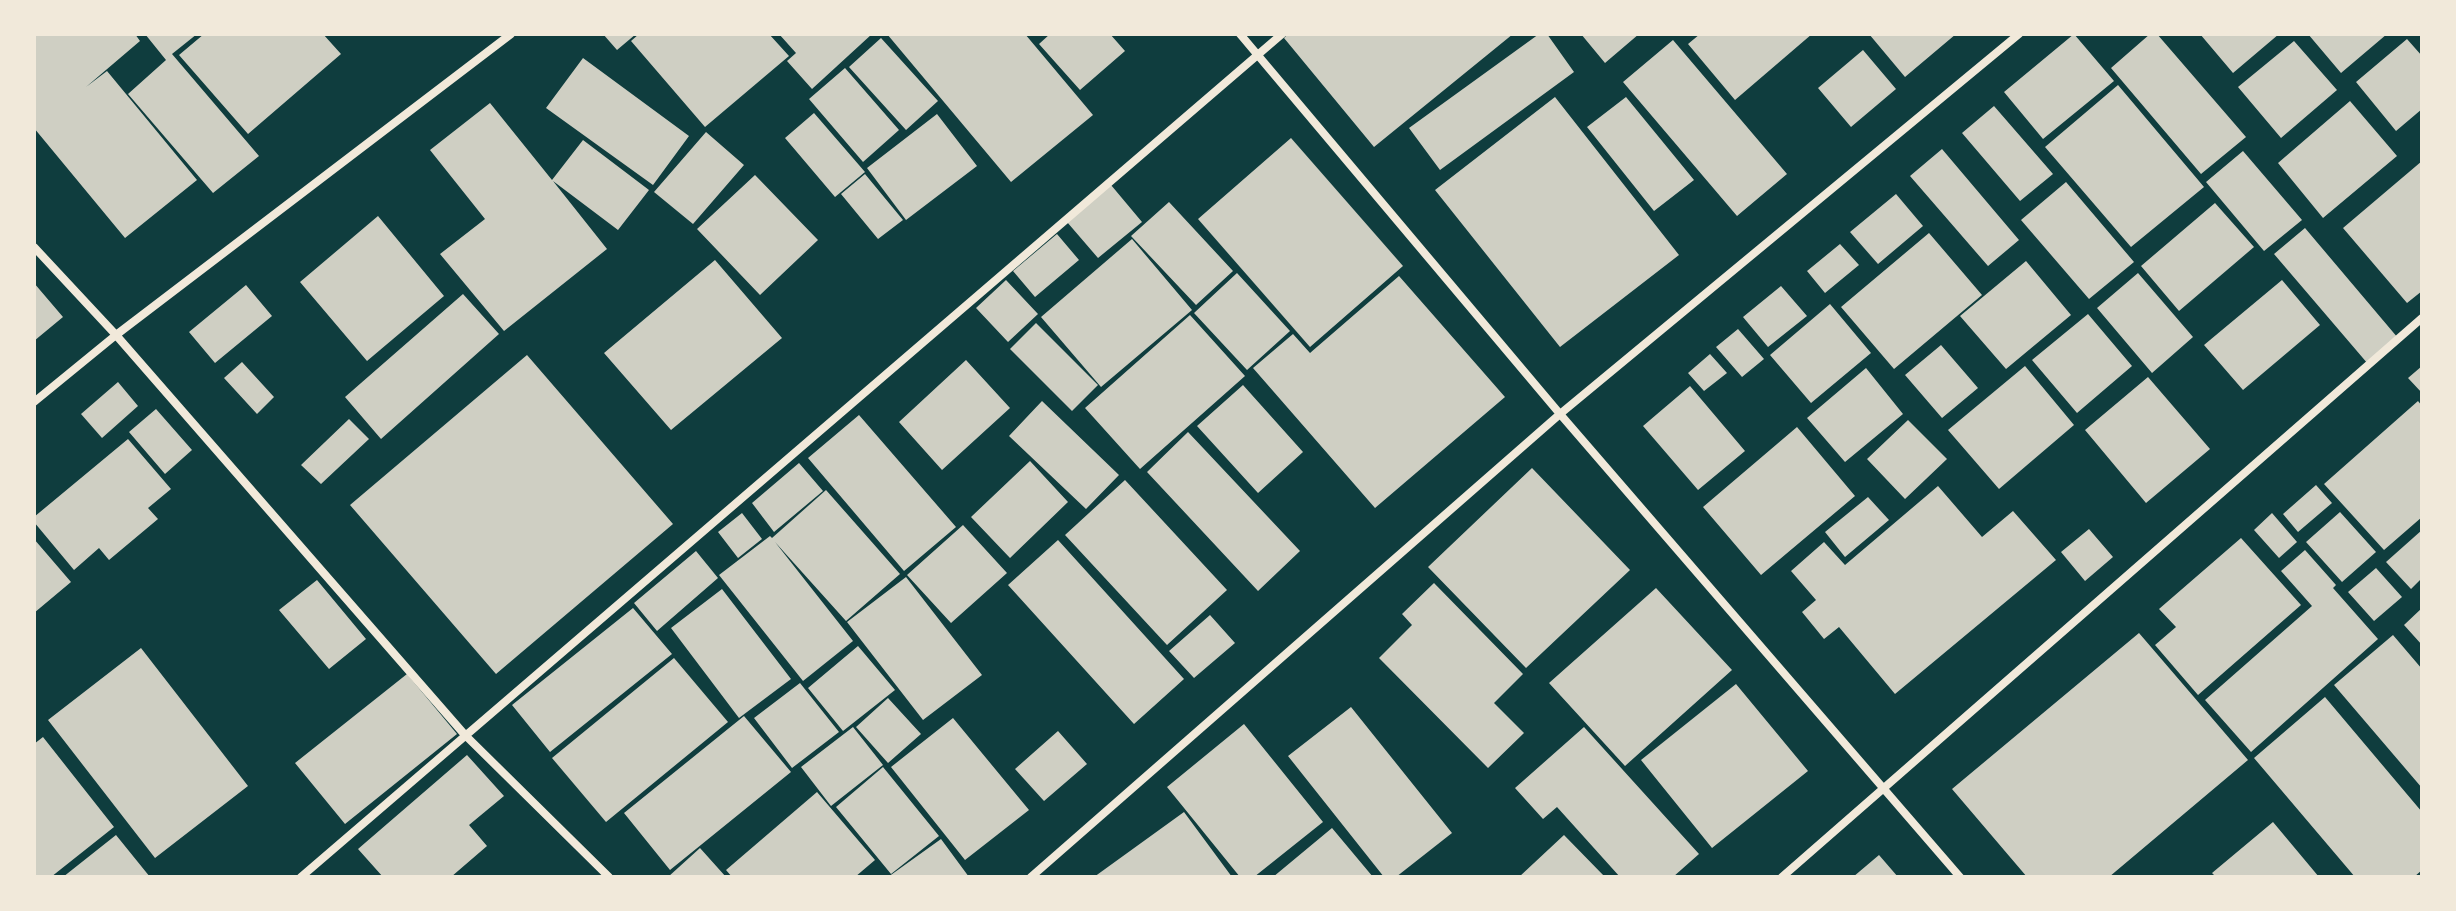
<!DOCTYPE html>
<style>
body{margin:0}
#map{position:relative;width:2456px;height:911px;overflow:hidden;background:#0f3d3e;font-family:Raleway,sans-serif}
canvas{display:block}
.frame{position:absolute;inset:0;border:36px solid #f1e9da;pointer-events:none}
</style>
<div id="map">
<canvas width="2456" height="911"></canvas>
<div class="frame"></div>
</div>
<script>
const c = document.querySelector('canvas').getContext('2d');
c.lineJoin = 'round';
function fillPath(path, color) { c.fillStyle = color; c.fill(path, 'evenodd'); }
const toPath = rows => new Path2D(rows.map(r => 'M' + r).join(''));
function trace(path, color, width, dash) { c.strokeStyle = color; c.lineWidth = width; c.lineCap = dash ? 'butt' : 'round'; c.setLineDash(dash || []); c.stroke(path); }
const building = toPath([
 [34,34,135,34,140,41,86,87,107,71,197,180,125,238,34,128],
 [145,34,197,34,172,54,259,156,213,193,128,94,166,60],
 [204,34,323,34,341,54,248,134,179,55],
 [603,34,636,34,617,50],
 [639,34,769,34,789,56,705,127,631,41],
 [779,34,872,34,812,89,787,61,796,53],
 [887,34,1025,34,1093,115,1011,182],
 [1050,34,1110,34,1125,51,1080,90,1039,44],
 [1288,34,1513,34,1374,147,1284,38],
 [1539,34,1547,34,1574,72,1440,170,1409,128],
 [1581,34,1639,34,1605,63],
 [1700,34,1812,34,1735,100,1688,44],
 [1869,34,1956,34,1905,77],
 [2074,34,2114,81,2043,139,2004,92],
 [2150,34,2157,34,2246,137,2201,174,2111,68],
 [2200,34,2279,34,2233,73],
 [2308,34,2387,34,2341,73],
 [881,38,938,101,906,130,849,67],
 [2407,39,2422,56,2422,109,2396,131,2356,82],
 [1673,40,1787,174,1737,216,1623,82],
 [2294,41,2337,90,2281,138,2238,87],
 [1863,50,1896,89,1851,127,1818,88],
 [583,58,689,136,653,185,546,108],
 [845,68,899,130,863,162,809,99],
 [2118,85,2204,187,2131,247,2045,147],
 [1555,97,1679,255,1560,347,1435,190],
 [1626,97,1694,180,1654,211,1587,127],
 [2350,101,2397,156,2323,218,2278,163],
 [490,103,552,180,583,140,649,190,618,230,553,181,607,249,504,331,440,254,485,219,430,150],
 [1994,106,2053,174,2020,201,1962,133],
 [814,113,865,172,835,197,785,138],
 [937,114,977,166,906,220,867,168],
 [706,132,744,165,693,224,654,192],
 [1291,138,1403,266,1310,347,1198,219],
 [1942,149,2019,240,1988,266,1910,176],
 [2243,151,2302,220,2264,251,2206,182],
 [2422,161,2422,291,2407,303,2343,228],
 [865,174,903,220,878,239,841,194],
 [755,175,818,240,760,295,697,229],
 [2066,182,2134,262,2089,299,2021,220],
 [1111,185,1142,222,1098,258,1067,222],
 [1896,194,1923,226,1878,264,1850,232],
 [1169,202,1233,271,1196,305,1131,236],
 [2215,203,2254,247,2179,311,2141,266],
 [378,216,444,296,367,361,300,282],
 [2305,228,2398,338,2368,364,2274,254],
 [1929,233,1982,295,1894,369,1841,307],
 [1057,234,1079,260,1035,297,1013,271],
 [1132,239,1192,310,1101,387,1041,317],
 [1840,244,1859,265,1825,293,1807,271],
 [715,260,782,338,671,430,604,353],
 [2026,261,2071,315,2006,369,1960,316],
 [1237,273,1290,331,1247,370,1194,313],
 [2138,273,2193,337,2152,373,2097,308],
 [1399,276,1505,397,1375,508,1253,368,1293,334,1310,353],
 [1006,280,1038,314,1008,342,976,308],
 [2282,280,2320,325,2243,390,2204,345],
 [34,283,63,317,34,341],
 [246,285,272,316,215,363,189,332],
 [1781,286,1807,316,1768,347,1743,317],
 [463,294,499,334,381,439,345,397],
 [1830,304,1871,353,1811,403,1770,355],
 [2088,314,2132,366,2077,413,2032,360],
 [1190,315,1245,376,1140,469,1085,408],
 [1036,323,1098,385,1072,411,1010,349],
 [1738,329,1764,359,1742,377,1716,347],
 [1941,345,1978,388,1942,418,1905,375],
 [1710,354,1727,373,1704,391,1688,373],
 [527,355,673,524,496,674,350,505],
 [966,360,1010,408,942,470,899,422],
 [242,362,274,397,257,414,224,378],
 [2025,366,2074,425,1999,489,1948,430],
 [2422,366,2422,393,2408,378],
 [1866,368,1903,414,1845,462,1807,418],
 [2148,377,2210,449,2146,503,2085,430],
 [118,382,138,406,102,438,81,414],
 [1243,385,1303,452,1258,493,1197,426],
 [1690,386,1745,451,1698,490,1643,426],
 [1042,401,1119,475,1086,509,1009,436],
 [2418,401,2422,406,2422,517,2384,550,2324,484],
 [156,409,192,450,165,474,129,432],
 [859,415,956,527,904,571,808,458],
 [349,419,369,439,321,484,301,465],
 [1908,420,1947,459,1905,499,1867,459],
 [1797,427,1855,496,1761,575,1703,507],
 [1188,432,1300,551,1258,591,1147,472],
 [128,439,171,489,148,508,158,519,109,560,99,548,74,570,34,522,34,517],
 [1030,461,1068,502,1010,558,971,517],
 [799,463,823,491,774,532,752,503],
 [1532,468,1630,570,1526,668,1428,567],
 [1125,480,1227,590,1167,645,1065,535],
 [2316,485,2332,503,2298,532,2283,514],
 [1938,486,1982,537,2013,511,2056,560,1895,694,1839,627,1824,639,1802,612,1816,600,1791,571,1824,542,1845,565],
 [826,490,900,574,846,621,775,542,853,641,803,681,719,575,770,536,772,538],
 [1868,497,1889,520,1845,557,1825,532],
 [2340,512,2376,552,2342,582,2306,542],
 [742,513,762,539,738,558,718,532],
 [2272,513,2297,542,2279,558,2254,530],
 [963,525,1007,573,951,623,907,575],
 [2089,529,2113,557,2085,581,2061,552],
 [2422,530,2422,578,2411,589,2386,562],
 [2241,538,2301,605,2198,695,2155,645,2176,627,2159,609],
 [34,539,71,582,34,613],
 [1058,540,1184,679,1134,724,1008,585],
 [2305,550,2336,585,2333,588,2378,639,2251,752,2205,700,2312,606,2281,571],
 [696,551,718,578,657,631,634,603],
 [2376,568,2402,597,2374,621,2348,592],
 [906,577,982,675,923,720,847,622],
 [317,580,366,639,329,669,279,610],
 [1434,583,1523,674,1494,703,1524,733,1488,768,1379,658,1412,625,1402,614],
 [1656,588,1732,670,1625,766,1549,683],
 [722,589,791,679,739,718,671,628],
 [633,608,672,654,550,752,512,705],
 [2422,608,2422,645,2404,625],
 [1210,615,1235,643,1194,678,1169,651],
 [2139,633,2248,760,2109,877,2027,877,1952,789],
 [2393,635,2422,669,2422,788,2334,685],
 [858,646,895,690,843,731,808,688],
 [141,648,248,786,155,858,48,720],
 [674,658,728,722,606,822,552,758],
 [407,674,457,734,345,824,295,763],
 [800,683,839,732,792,768,754,718],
 [1736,684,1808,771,1712,848,1641,760],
 [2325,697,2422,812,2422,870,2414,877,2355,877,2254,758],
 [888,698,921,734,888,763,856,727],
 [1351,707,1452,833,1396,877,1384,877,1288,756],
 [744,716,791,772,670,870,624,813],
 [953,718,1029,810,965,860,891,767],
 [1244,724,1323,822,1254,877,1240,877,1167,787],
 [853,727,883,765,831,806,801,767],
 [1584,727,1699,854,1673,877,1620,877,1557,807,1543,819,1515,788],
 [1058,731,1087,764,1044,801,1015,769],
 [43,737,114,827,51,877,34,877,34,744],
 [467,755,504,796,469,825,487,846,451,877,383,877,358,849],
 [883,767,939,836,891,874,836,807],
 [817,792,875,860,855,877,732,877,726,870],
 [1184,812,1232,877,1094,877],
 [2273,822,2319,877,2216,877,2212,873],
 [1332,828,1373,877,1273,877],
 [116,835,150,877,63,877],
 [1564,835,1605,877,1519,877],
 [941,839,969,877,888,877],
 [700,848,726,877,668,877],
 [1879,855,1898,877,1853,877]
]);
const minor = toPath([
 [1240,34,1560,414,1960,877],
 [34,247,116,335,465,735,609,877],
 [34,402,116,335,511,34],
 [301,877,1282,34],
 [1031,877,1560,414,2019,34],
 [1782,877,2422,318]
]);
fillPath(building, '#cfcfc3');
trace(minor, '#f1e9da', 8);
</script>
